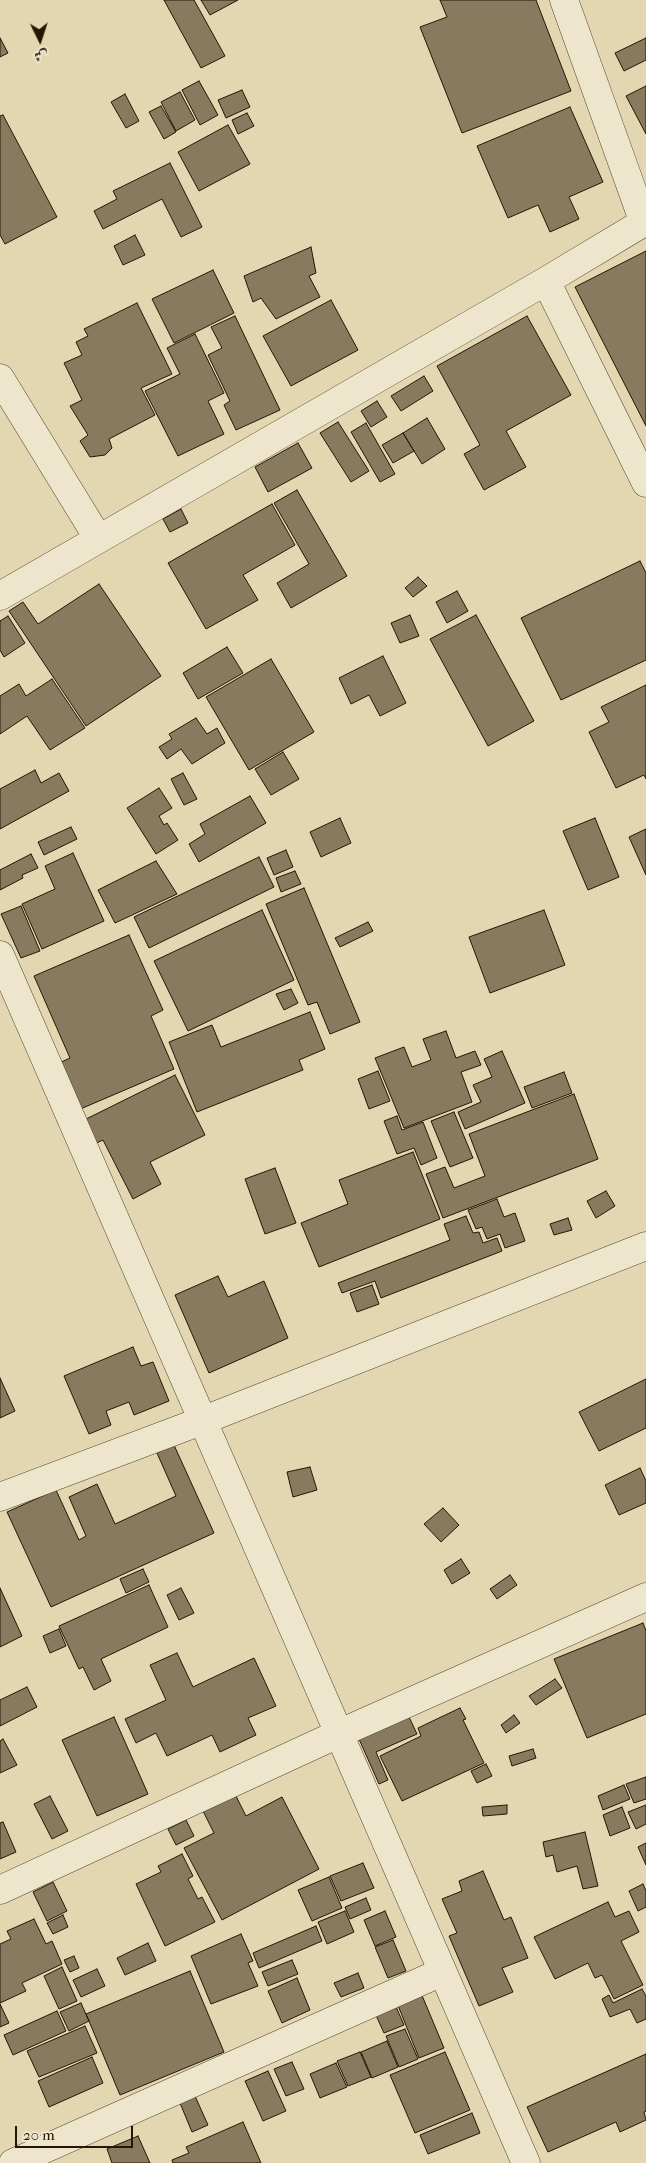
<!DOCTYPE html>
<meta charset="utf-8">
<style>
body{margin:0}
#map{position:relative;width:646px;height:2163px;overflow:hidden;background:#e3d7b1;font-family:"IM FELL French Canon",Amiri,serif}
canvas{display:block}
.north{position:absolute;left:15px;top:15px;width:50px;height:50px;-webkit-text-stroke:4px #ede5cc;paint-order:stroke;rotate:176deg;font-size:14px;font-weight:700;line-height:20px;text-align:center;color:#261504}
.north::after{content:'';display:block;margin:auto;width:18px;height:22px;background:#261504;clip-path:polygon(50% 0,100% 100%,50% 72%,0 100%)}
.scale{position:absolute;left:15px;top:2126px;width:118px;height:22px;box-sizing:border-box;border:2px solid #261504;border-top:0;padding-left:6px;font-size:15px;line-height:18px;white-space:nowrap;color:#261504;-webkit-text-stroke:4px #ede5cc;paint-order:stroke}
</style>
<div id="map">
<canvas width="646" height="2163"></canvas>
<div class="north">ش</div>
<div class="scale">20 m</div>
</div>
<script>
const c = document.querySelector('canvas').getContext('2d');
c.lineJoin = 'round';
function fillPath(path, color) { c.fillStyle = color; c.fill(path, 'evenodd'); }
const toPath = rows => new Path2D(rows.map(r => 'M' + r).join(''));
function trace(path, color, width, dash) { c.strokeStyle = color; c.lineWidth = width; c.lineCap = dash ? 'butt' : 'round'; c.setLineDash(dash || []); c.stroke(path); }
const building = toPath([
 [164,0,194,0,225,56,201,68,164,0],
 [201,0,238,0,210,15,201,0],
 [440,0,536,0,571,91,462,133,420,27,447,17,440,0],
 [0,38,8,53,0,57,0,38],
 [646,38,646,60,624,71,615,53,646,38],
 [199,81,218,115,200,125,182,90,199,81],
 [646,86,646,134,626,96,646,86],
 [242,90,250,107,226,118,218,100,242,90],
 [180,92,195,120,176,131,161,102,180,92],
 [125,94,139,121,126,128,111,102,125,94],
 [161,106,176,132,164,139,149,112,161,106],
 [570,107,603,182,569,197,579,219,550,232,538,205,508,218,477,146,570,107],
 [247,113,254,126,238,134,232,120,247,113],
 [3,115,57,217,5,244,0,235,0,116,3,115],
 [228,125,250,164,199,191,178,152,228,125],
 [170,163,202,227,181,237,162,199,103,229,94,211,117,199,113,191,170,163],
 [135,235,145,255,123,265,114,246,135,235],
 [311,247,316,273,309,276,320,297,276,319,261,298,253,302,244,276,311,247],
 [646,251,646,426,575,287,646,251],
 [213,270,234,313,174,343,152,299,213,270],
 [331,300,358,350,291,386,263,336,331,300],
 [137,303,172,374,141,388,155,415,109,439,112,448,105,455,90,457,80,441,88,435,70,406,82,400,64,363,82,355,76,342,88,336,84,329,137,303],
 [235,316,280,410,236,430,224,405,230,401,208,355,222,348,211,327,235,316],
 [527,316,571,395,506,431,526,467,484,490,464,454,480,445,437,366,527,316],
 [195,334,224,393,208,401,224,434,178,456,145,391,180,374,167,348,195,334],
 [424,376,433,391,401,411,391,396,424,376],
 [377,401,387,417,371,427,361,411,377,401],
 [427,418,445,449,422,464,403,433,427,418],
 [338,422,369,471,351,482,320,433,338,422],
 [366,423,395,474,380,482,351,432,366,423],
 [403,433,414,451,393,463,382,445,403,433],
 [298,443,312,468,268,492,255,467,298,443],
 [297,490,347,576,291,608,277,583,309,564,274,503,297,490],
 [272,504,295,545,243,575,258,600,206,629,168,563,272,504],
 [181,509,188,523,170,532,163,519,181,509],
 [640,561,646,573,646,660,561,700,521,618,640,561],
 [418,577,427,586,413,597,405,588,418,577],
 [99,584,161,676,86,726,9,611,23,602,38,624,99,584],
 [457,591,468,611,447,623,436,602,457,591],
 [410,615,419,636,400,643,391,623,410,615],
 [476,615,534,721,488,746,430,639,476,615],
 [8,616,25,643,4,657,0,650,0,621,8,616],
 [227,647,243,673,198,699,183,673,227,647],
 [383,656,406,703,380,716,369,695,351,704,339,678,383,656],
 [271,659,314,732,249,770,206,697,271,659],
 [52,679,85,728,50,750,27,716,0,734,0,696,19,684,26,696,52,679],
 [646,685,646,779,644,775,616,788,589,732,609,722,601,707,646,685],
 [196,718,207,734,217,728,225,743,192,764,181,749,167,759,159,747,172,739,169,734,196,718],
 [283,752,299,779,271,795,255,769,283,752],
 [35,770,41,783,59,773,69,791,0,829,0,789,35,770],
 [183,773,197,799,184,805,171,779,183,773],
 [159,788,172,808,159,816,164,825,167,823,178,840,156,854,127,808,159,788],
 [250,796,266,823,199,862,189,844,205,834,200,824,250,796],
 [340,818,351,843,321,857,310,832,340,818],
 [595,818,619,877,588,890,563,831,595,818],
 [71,827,77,839,44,855,38,842,71,827],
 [646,829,646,875,629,837,646,829],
 [286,850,293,867,274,875,267,858,286,850],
 [73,853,104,921,42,949,22,904,55,889,45,866,73,853],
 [31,854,38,868,22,875,23,878,0,890,0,870,31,854],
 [259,857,274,887,149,948,134,917,259,857],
 [156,861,177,894,115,923,98,890,156,861],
 [295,871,301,884,281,892,276,878,295,871],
 [304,888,360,1022,330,1034,317,1002,308,1005,266,904,304,888],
 [21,906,40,951,21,958,1,914,21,906],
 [262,910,294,980,188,1031,154,961,262,910],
 [544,910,565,965,490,993,469,937,544,910],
 [368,922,373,931,340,947,335,938,368,922],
 [129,935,163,1010,151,1016,174,1069,78,1110,57,1064,70,1058,34,976,129,935],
 [291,989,298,1003,284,1010,276,994,291,989],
 [310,1012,325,1049,299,1060,303,1070,197,1112,169,1042,212,1025,221,1047,310,1012],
 [446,1031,456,1058,475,1051,481,1065,461,1072,472,1102,404,1128,375,1058,404,1047,412,1067,431,1060,423,1039,446,1031],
 [502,1051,525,1103,465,1129,458,1112,481,1102,473,1085,492,1077,484,1059,502,1051],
 [378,1071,390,1101,369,1109,358,1079,378,1071],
 [564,1072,572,1093,532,1108,524,1087,564,1072],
 [175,1075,205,1135,150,1162,161,1184,133,1199,103,1140,88,1147,76,1124,175,1075],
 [574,1094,598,1159,443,1218,426,1174,445,1167,454,1188,485,1176,469,1134,574,1094],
 [454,1112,473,1158,450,1167,431,1121,454,1112],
 [397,1116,402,1130,423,1122,437,1158,421,1165,414,1148,397,1154,384,1121,397,1116],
 [413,1152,440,1219,319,1267,301,1223,348,1204,339,1180,413,1152],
 [275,1168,296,1223,265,1234,245,1179,275,1168],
 [606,1191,615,1206,596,1218,587,1201,606,1191],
 [497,1199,504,1217,515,1213,525,1241,505,1248,500,1234,487,1239,482,1227,476,1229,468,1210,497,1199],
 [466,1216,473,1233,479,1232,483,1243,497,1238,502,1251,381,1298,375,1281,342,1293,338,1283,450,1240,444,1224,466,1216],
 [568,1218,572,1230,554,1235,550,1224,568,1218],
 [218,1276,228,1297,264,1281,288,1338,209,1373,175,1295,218,1276],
 [372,1285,379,1304,357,1312,350,1293,372,1285],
 [133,1347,141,1366,153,1362,169,1401,134,1415,129,1402,106,1411,111,1425,89,1434,64,1376,133,1347],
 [0,1378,15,1411,0,1418,0,1378],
 [646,1379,646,1428,599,1451,579,1412,646,1379],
 [174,1445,214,1533,51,1607,7,1512,56,1490,79,1540,86,1536,69,1497,97,1484,115,1524,176,1496,157,1453,174,1445],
 [310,1467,317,1490,293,1497,287,1472,310,1467],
 [640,1468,646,1481,646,1503,619,1515,605,1485,640,1468],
 [443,1508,459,1525,441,1542,424,1524,443,1508],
 [461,1559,470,1573,452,1584,444,1570,461,1559],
 [143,1569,149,1582,126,1593,120,1579,143,1569],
 [510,1575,517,1585,497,1599,490,1589,510,1575],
 [149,1585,168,1627,101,1659,111,1681,94,1690,83,1667,79,1669,59,1626,149,1585],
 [0,1588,22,1636,0,1647,0,1588],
 [181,1588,194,1613,179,1620,167,1595,181,1588],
 [643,1623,646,1631,646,1714,587,1738,554,1659,643,1623],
 [59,1629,66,1646,50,1653,43,1636,59,1629],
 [177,1653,193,1687,254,1658,276,1706,248,1718,256,1735,220,1752,212,1735,167,1756,156,1733,136,1743,125,1719,166,1700,150,1665,177,1653],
 [555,1679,562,1688,536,1705,529,1696,555,1679],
 [27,1687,37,1707,0,1726,0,1700,27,1687],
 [460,1708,466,1719,463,1720,484,1763,402,1801,380,1756,421,1736,418,1728,460,1708],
 [514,1715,520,1723,506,1733,501,1725,514,1715],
 [114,1717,148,1794,97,1816,62,1740,114,1717],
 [409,1717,417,1734,376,1752,388,1780,379,1784,359,1739,409,1717],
 [3,1739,17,1765,0,1773,0,1741,3,1739],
 [533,1749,536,1758,512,1766,509,1756,533,1749],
 [486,1764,492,1776,477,1783,471,1771,486,1764],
 [646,1777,646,1799,634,1803,626,1784,646,1777],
 [624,1785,630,1799,603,1810,598,1796,624,1785],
 [235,1794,246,1816,282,1797,319,1869,222,1920,184,1848,214,1833,203,1811,235,1794],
 [50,1796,68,1831,52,1839,34,1804,50,1796],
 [507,1805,507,1814,483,1816,482,1807,507,1805],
 [646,1805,646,1824,636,1829,628,1812,646,1805],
 [622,1807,630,1828,610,1836,603,1815,622,1807],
 [186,1820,194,1836,176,1845,168,1829,186,1820],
 [3,1822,16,1852,0,1859,0,1823,3,1822],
 [585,1832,598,1886,583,1889,577,1866,557,1872,553,1855,546,1857,543,1842,585,1832],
 [646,1843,646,1865,638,1847,646,1843],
 [182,1854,193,1876,188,1879,198,1899,202,1897,215,1922,165,1946,136,1884,161,1872,158,1866,182,1854],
 [363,1863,374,1888,341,1901,330,1876,363,1863],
 [483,1871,504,1920,511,1917,528,1958,502,1968,513,1992,479,2006,449,1936,457,1933,442,1899,462,1891,459,1881,483,1871],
 [329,1877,342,1908,312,1921,298,1890,329,1877],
 [53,1882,67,1911,47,1921,33,1892,53,1882],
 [643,1884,646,1891,646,1907,638,1911,629,1891,643,1884],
 [366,1898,371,1910,350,1919,345,1907,366,1898],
 [608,1902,615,1917,629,1911,639,1932,621,1941,643,1985,614,1999,602,1975,595,1978,588,1963,555,1979,534,1937,608,1902],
 [345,1911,354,1932,327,1944,318,1922,345,1911],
 [385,1911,396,1937,375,1946,364,1920,385,1911],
 [63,1915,68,1927,53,1934,47,1923,63,1915],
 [34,1919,46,1944,52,1941,62,1964,22,1983,26,1991,0,2003,0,1944,11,1939,7,1931,34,1919],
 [316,1926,322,1941,259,1968,253,1953,316,1926],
 [241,1934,253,1961,248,1963,258,1986,211,2004,191,1956,241,1934],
 [393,1940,406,1971,388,1978,375,1947,393,1940],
 [148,1943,156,1961,125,1975,117,1958,148,1943],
 [74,1956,79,1968,70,1972,64,1960,74,1956],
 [292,1960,298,1974,268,1986,262,1972,292,1960],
 [62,1967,77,2001,59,2009,44,1976,62,1967],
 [97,1969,105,1986,81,1997,73,1980,97,1969],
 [190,1971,224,2052,120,2095,86,2014,190,1971],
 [358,1973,364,1988,341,1997,334,1983,358,1973],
 [297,1978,310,2010,282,2023,268,1991,297,1978],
 [642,1989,646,1996,646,2019,637,2023,630,2009,610,2017,602,1999,609,1995,613,2003,642,1989],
 [421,1993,444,2048,419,2058,397,2003,421,1993],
 [394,2002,404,2025,384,2033,374,2011,394,2002],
 [81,2003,89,2021,69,2031,60,2012,81,2003],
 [0,2004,9,2023,0,2027,0,2004],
 [57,2011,66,2031,13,2055,4,2035,57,2011],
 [85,2026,97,2053,39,2077,27,2051,85,2026],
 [405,2029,418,2059,399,2067,386,2036,405,2029],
 [387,2041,398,2067,372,2078,361,2052,387,2041],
 [360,2052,371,2077,348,2086,337,2061,360,2052],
 [445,2052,470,2110,415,2133,390,2075,445,2052],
 [646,2054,646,2111,644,2112,646,2120,620,2132,616,2122,548,2152,527,2107,646,2054],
 [92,2057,103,2083,49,2107,38,2081,92,2057],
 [292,2062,304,2089,286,2096,274,2069,292,2062],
 [336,2063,347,2087,320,2098,310,2074,336,2063],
 [268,2071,286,2111,263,2121,245,2081,268,2071],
 [195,2096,208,2125,192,2132,180,2103,195,2096],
 [472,2113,480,2133,428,2154,420,2135,472,2113],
 [243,2122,261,2163,173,2163,172,2160,189,2153,186,2147,243,2122],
 [138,2136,150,2163,112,2163,107,2149,138,2136]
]);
const street = toPath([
 [564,0,644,223],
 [546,281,646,483],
 [0,378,98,538],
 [0,596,546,281,646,221],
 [0,955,526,2163],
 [0,1497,204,1420,646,1246],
 [0,1890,338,1734,646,1597],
 [13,2163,442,1972]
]);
fillPath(building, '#887a5e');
trace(building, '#261504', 1);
trace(street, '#55462f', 29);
trace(street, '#ede5cc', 28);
</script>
